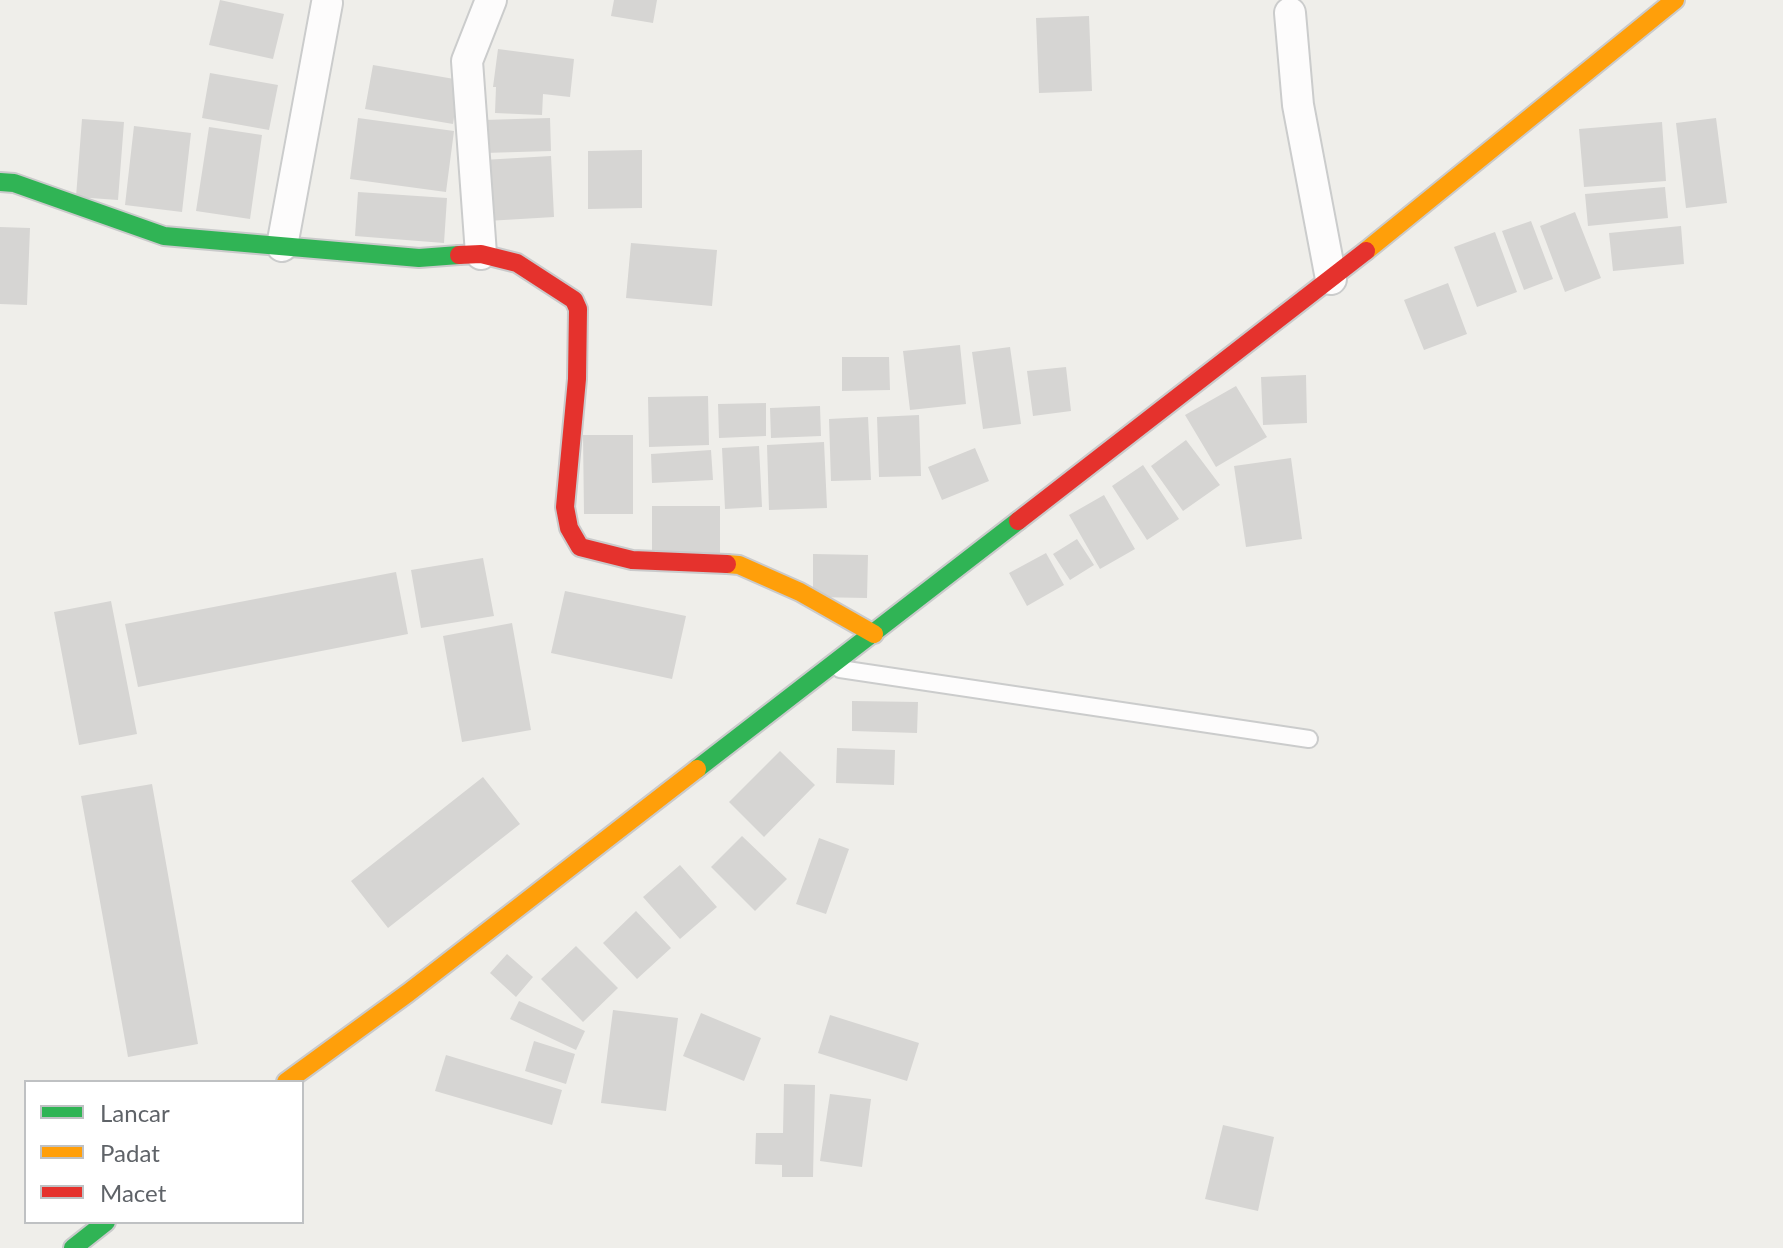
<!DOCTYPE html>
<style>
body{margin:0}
#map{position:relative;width:1783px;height:1248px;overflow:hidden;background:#efeeea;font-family:Lato,sans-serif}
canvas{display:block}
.legend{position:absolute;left:24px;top:1080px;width:280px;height:144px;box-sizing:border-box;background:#fff;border:2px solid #bfc1c3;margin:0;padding:10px 14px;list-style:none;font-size:24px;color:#5f6368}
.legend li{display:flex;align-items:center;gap:16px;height:40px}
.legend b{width:40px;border:2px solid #bfc1c3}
</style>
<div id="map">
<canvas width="1783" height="1248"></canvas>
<ul class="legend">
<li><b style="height:10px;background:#30b455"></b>Lancar</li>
<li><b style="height:10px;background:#ff9f0a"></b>Padat</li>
<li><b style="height:10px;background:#e5322d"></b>Macet</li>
</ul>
</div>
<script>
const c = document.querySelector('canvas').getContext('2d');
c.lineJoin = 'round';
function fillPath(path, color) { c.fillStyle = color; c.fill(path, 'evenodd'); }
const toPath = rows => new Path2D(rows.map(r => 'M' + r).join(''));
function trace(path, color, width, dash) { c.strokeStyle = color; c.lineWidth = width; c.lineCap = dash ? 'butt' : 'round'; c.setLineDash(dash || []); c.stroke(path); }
const building = toPath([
 [220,0,284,14,273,59,209,45],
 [614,0,657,0,653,23,611,16],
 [1089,16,1092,91,1039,93,1036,18],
 [498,49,574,59,570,97,543,94,542,115,495,113,496,87,493,87],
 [373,65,460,80,453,124,365,109],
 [210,73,278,85,269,130,202,118],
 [358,118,454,131,446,192,350,179],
 [550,118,551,151,484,153,483,120],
 [1716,118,1727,203,1686,208,1676,123],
 [82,119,124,122,118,200,76,197],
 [1662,122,1666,181,1584,187,1579,129],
 [134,126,191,133,182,212,125,205],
 [209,127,262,135,250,219,196,211],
 [642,150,642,208,588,209,588,151],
 [551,156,554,217,487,221,483,160],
 [1665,187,1668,218,1588,226,1585,194],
 [358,192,447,198,444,243,355,236],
 [1575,212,1601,278,1565,292,1540,226],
 [1531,221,1553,279,1524,290,1502,231],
 [1681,226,1684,264,1613,271,1609,233],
 [0,227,30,228,27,305,0,304],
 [1495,232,1517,292,1477,307,1454,247],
 [631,243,717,250,712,306,626,298],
 [1448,283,1467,334,1424,350,1404,300],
 [960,345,966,404,910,410,903,351],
 [1010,347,1021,424,983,429,972,352],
 [842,357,889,357,890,390,842,391],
 [1066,367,1071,411,1033,416,1027,371],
 [1306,375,1307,423,1263,425,1261,377],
 [1236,386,1267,437,1216,467,1185,415],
 [708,396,709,445,649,447,648,397],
 [766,403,766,436,719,438,718,404],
 [820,406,821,436,771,438,770,408],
 [919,415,921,476,879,477,877,417],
 [868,417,871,480,831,481,829,419],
 [583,435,633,435,633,514,584,514],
 [1186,440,1220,485,1183,511,1151,466],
 [824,442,827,508,769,510,767,445],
 [759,446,762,507,725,509,722,448],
 [975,448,989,481,942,500,928,467],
 [711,450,713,480,652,483,651,454],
 [1291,458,1302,539,1246,547,1234,466],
 [1143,465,1179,519,1147,540,1112,486],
 [1104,495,1135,549,1100,569,1069,515],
 [652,506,720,506,720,556,652,556],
 [1077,539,1094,565,1070,580,1053,554],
 [1046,553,1064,585,1027,606,1009,573],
 [813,554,868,555,867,598,813,597],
 [483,558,494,616,421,628,411,570],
 [396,572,408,634,138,687,125,624],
 [565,591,686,616,672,679,551,653],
 [111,601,137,734,79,745,54,612],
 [512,623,531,730,462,742,443,636],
 [852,701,918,702,917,733,852,731],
 [837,748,895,750,894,785,836,783],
 [780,751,815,785,764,837,729,802],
 [483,777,520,824,388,928,351,881],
 [152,784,198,1044,128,1057,81,796],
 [742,836,787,879,755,911,711,867],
 [819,838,849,849,826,914,796,904],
 [680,865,717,907,680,939,643,897],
 [636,911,671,948,637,979,603,943],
 [576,946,618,988,583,1022,541,979],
 [507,954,533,977,516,997,490,973],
 [519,1001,585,1031,576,1050,510,1019],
 [613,1010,678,1018,666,1111,601,1103],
 [701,1013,761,1038,744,1081,683,1056],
 [830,1015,919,1043,907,1081,818,1053],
 [534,1041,575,1054,566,1084,525,1071],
 [446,1055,562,1090,552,1125,435,1091],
 [784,1084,815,1085,813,1177,782,1177,782,1165,755,1164,756,1133,783,1133],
 [830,1094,871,1099,862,1167,820,1161],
 [1223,1125,1274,1137,1258,1211,1205,1199]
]);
const lane = toPath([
 [840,669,1309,739]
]);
const street = toPath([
 [1290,13,1298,105,1331,279],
 [282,246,327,3],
 [481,254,467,61,491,0]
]);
const fast = toPath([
 [0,182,14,183,164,236,419,258,459,255],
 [697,769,1018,521],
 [73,1248,106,1222]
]);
const slow = toPath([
 [1366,251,1675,0],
 [727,564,739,565,800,592,874,634],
 [286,1082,408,993,697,769]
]);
const jam = toPath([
 [459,255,481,254,517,263,574,300,578,309,577,379,565,507,569,528,580,547,632,560,727,564],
 [1018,521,1366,251]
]);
fillPath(building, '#d6d5d3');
trace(lane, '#cbcccc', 20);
trace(street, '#cbcccc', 34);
trace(fast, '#cacacb', 22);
trace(slow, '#cacacb', 22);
trace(jam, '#cacacb', 22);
trace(lane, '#fdfcfc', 16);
trace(street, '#fdfcfc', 30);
trace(fast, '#30b455', 18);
trace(slow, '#ff9f0a', 18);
trace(jam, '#e5322d', 18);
</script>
